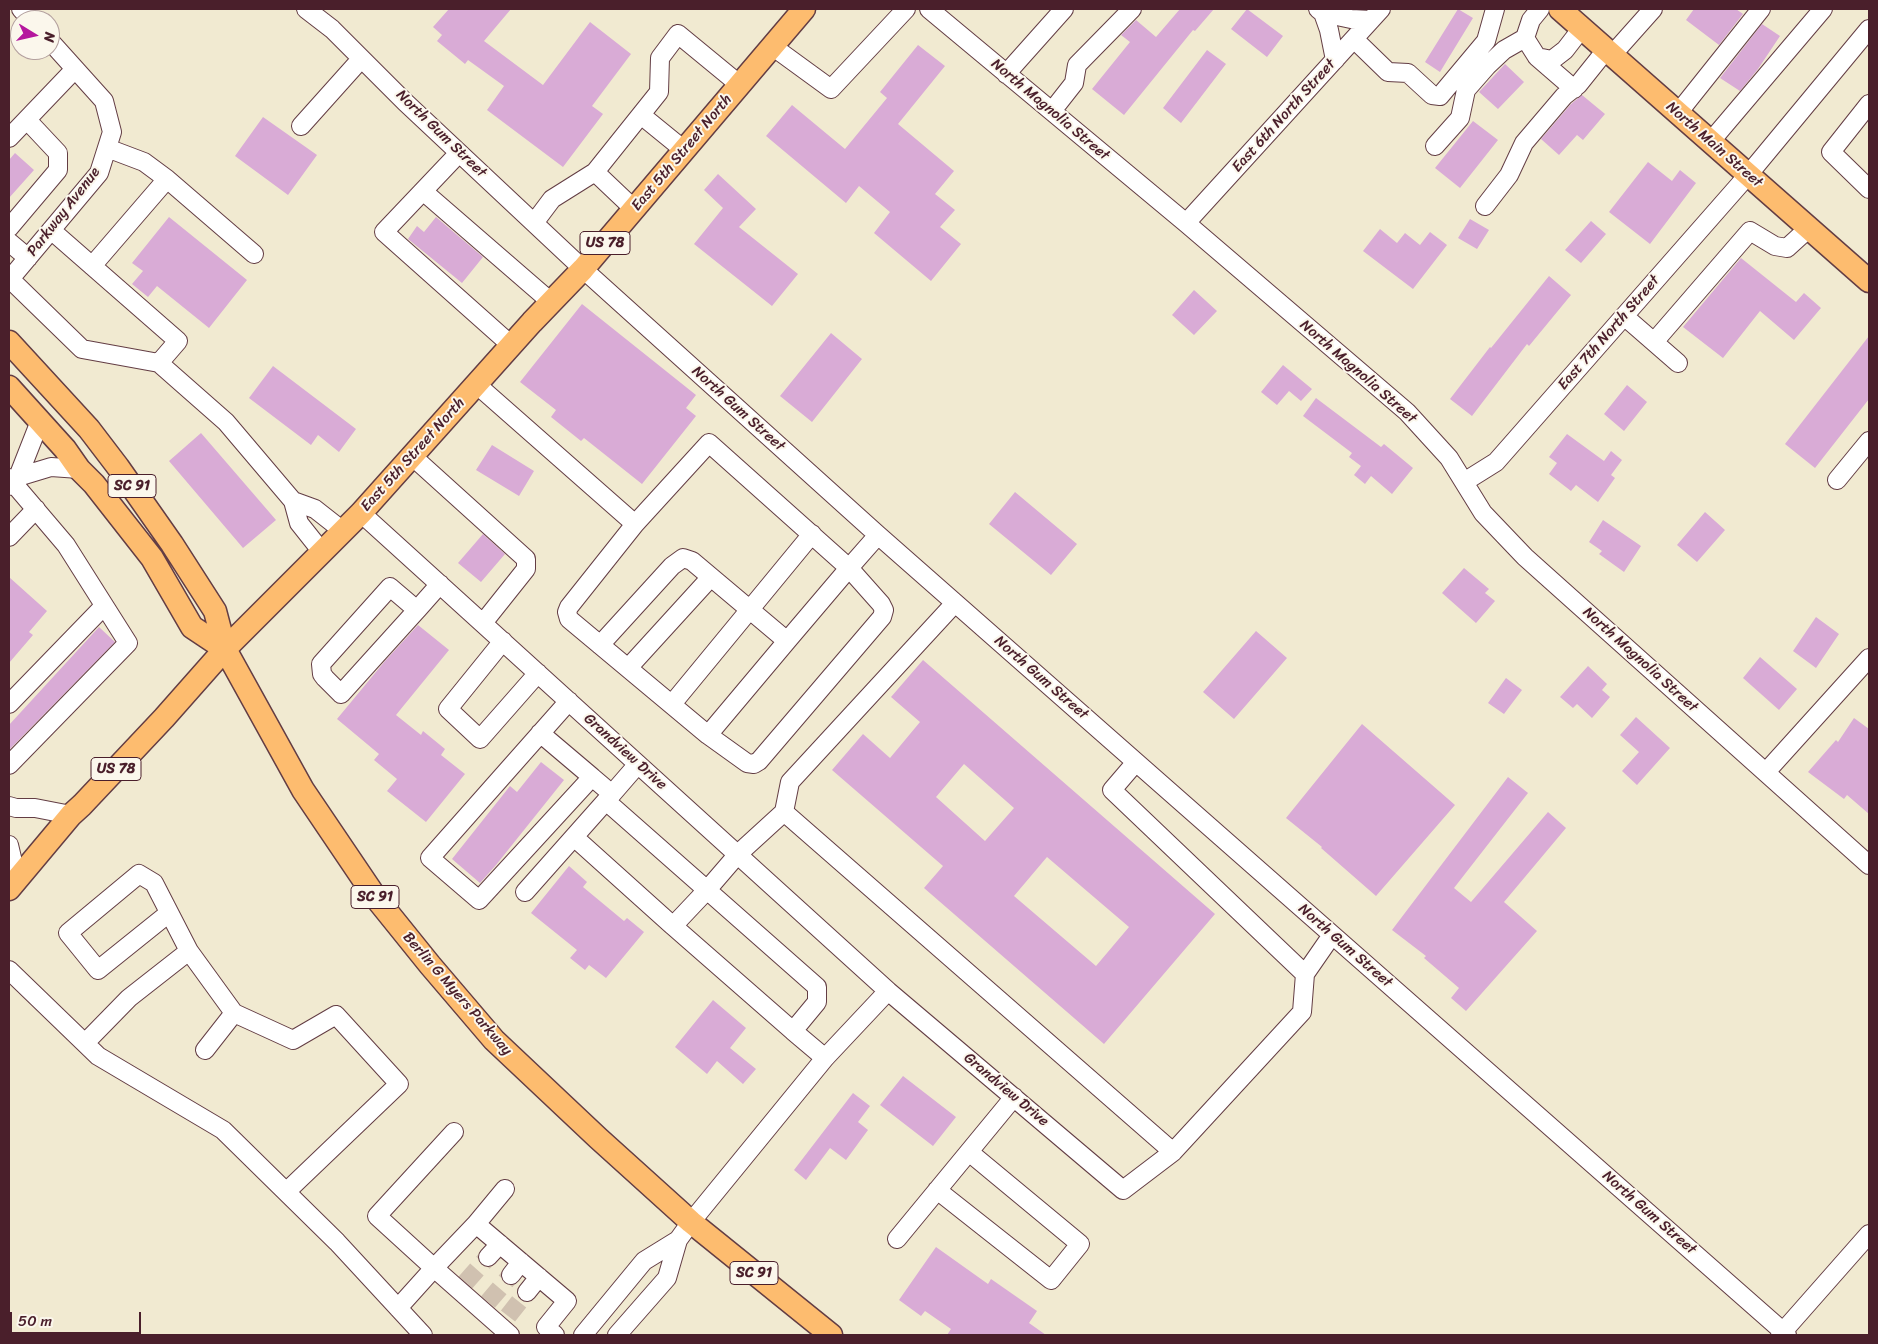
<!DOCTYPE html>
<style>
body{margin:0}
#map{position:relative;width:1878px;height:1344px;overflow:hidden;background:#f1ead1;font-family:Sriracha,sans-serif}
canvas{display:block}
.frame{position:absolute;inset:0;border:10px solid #4a1f2b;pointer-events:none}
.north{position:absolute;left:10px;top:10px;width:50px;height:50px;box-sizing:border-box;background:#fbf7ec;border:1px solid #b4a19f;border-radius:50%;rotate:99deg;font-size:14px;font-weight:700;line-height:20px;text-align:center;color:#4a1f2b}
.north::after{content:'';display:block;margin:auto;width:18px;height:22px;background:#b5179e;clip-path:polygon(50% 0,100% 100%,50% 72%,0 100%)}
.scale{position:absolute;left:10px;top:1312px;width:131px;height:22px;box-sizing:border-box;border:2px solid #4a1f2b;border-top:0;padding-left:6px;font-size:15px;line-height:18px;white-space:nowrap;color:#4a1f2b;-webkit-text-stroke:4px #fbf7ec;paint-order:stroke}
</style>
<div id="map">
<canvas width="1878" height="1344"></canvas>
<div class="frame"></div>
<div class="north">N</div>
<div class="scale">50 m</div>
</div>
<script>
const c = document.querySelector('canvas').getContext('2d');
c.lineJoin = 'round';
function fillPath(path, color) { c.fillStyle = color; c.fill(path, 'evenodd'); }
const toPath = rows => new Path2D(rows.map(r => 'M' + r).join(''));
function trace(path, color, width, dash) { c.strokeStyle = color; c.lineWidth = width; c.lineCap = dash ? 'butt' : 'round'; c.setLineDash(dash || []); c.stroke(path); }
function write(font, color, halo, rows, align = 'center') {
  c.font = font + ' Sriracha,sans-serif'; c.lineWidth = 4; c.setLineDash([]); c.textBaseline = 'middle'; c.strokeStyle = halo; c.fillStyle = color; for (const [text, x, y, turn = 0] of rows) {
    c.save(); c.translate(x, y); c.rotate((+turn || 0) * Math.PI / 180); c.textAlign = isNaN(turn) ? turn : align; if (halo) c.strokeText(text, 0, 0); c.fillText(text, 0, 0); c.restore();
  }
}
const building = toPath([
 [449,9,511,9,484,41,543,85,590,22,631,54,592,106,603,114,563,167,487,110,504,86,468,60,465,64,437,41,442,35,433,27],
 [1180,9,1214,9,1195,31,1193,30,1124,115,1092,89,1130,42,1121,35,1136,20,1156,37],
 [1247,9,1283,36,1267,57,1231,29],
 [1458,9,1473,18,1440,72,1425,62],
 [1694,9,1736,9,1743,14,1719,45,1686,20],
 [1762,24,1780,36,1758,69,1740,91,1720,78],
 [918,45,945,66,898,124,954,171,935,194,955,210,940,227,961,244,931,281,874,233,890,212,859,186,846,203,766,136,792,105,845,149,887,98,880,92],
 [1207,50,1226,64,1181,123,1163,108],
 [1505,64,1524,82,1498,109,1479,92],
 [1582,95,1605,114,1583,140,1577,135,1559,155,1541,139,1571,104],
 [263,117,317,155,288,195,235,156],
 [1473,121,1498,140,1460,188,1435,168],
 [15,153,34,170,9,198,9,160],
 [1648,162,1672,181,1680,170,1696,183,1650,244,1609,212],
 [718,174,756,209,739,227,798,274,772,306,694,244,723,208,704,190],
 [169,217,247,280,209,328,157,286,148,297,132,284,143,271,132,263],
 [436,217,483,257,462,283,408,239,417,226,424,232],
 [1470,219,1489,230,1477,249,1458,238],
 [1591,221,1606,234,1581,263,1565,250],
 [1380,229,1397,243,1405,233,1420,245,1430,232,1447,245,1413,289,1363,251],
 [1741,258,1796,302,1804,293,1821,308,1794,340,1760,311,1723,358,1683,327],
 [1549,276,1571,295,1529,346,1527,344,1472,416,1450,399,1490,347,1491,348],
 [1194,290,1217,311,1194,335,1172,315],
 [582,304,696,395,686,408,696,416,642,484,584,438,581,441,551,417,556,410,520,382],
 [831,333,862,359,812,422,780,396],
 [1869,336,1869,399,1815,468,1785,444],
 [1283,365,1312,389,1301,401,1289,391,1277,405,1261,392],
 [273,366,356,429,339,452,318,435,311,445,249,398],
 [1627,385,1647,402,1624,431,1604,414],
 [1316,398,1381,447,1384,444,1413,468,1392,494,1371,476,1365,484,1354,475,1361,466,1349,457,1352,453,1303,416],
 [201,433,276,520,243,548,169,461],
 [1567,434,1604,461,1611,451,1622,460,1611,475,1615,478,1598,502,1576,485,1571,491,1549,474,1557,463,1549,457],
 [492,445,534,471,519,496,476,470],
 [1015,492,1077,544,1051,575,989,524],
 [1705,512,1725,530,1697,562,1677,545],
 [1603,520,1641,546,1624,572,1599,554,1602,551,1589,542],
 [483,534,505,554,481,582,458,563],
 [1464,568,1489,589,1485,593,1495,601,1476,623,1442,593],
 [9,577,47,611,29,632,33,635,9,663],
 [1816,617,1839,634,1816,668,1793,651],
 [418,625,449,650,396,715,421,735,423,731,445,749,441,755,465,774,426,822,387,791,397,779,374,760,379,754,337,719,385,661],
 [99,627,115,642,9,750,9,725],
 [1256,631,1287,658,1234,719,1203,692],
 [1760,657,1797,689,1779,710,1743,678],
 [923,660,1215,914,1104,1044,924,888,943,866,832,770,863,734,890,758,920,722,891,697],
 [964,764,1014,808,985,841,936,797],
 [1047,857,1129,927,1096,966,1014,896],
 [1588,666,1607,684,1602,690,1610,697,1592,718,1577,704,1573,708,1560,697],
 [1506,678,1522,690,1504,714,1488,703],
 [1636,717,1670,748,1637,785,1622,771,1639,752,1620,735],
 [1854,718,1869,729,1869,814,1847,795,1844,799,1808,772,1836,740,1838,742],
 [1362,724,1455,805,1376,896,1321,848,1322,847,1286,818],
 [541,762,564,780,496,865,480,883,452,859,510,786,517,792],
 [1508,777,1528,793,1454,888,1471,902,1548,812,1566,828,1504,902,1537,931,1466,1011,1451,998,1459,988,1424,958,1426,956,1392,930],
 [569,866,587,882,583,887,624,921,627,918,644,932,606,978,589,965,585,970,570,958,577,950,531,913],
 [713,1000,746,1028,730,1048,756,1069,743,1084,717,1061,707,1074,675,1047],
 [903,1076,956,1117,933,1146,880,1105],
 [853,1093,870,1106,858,1122,868,1130,846,1160,830,1148,806,1180,794,1170],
 [936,1247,988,1284,991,1279,1037,1311,1029,1323,1046,1335,947,1335,951,1329,925,1311,921,1316,899,1300]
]);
const minorTunnel = toPath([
 [465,1283,488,1257],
 [488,1302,511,1275],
 [508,1316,527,1292]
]);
const minor = toPath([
 [21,9,31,20],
 [306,9,332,29,405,102,583,269,878,535,1787,1335],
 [929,9,1186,223,1407,412,1449,458,1483,513,1525,557,1869,865],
 [1318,9,1323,13,1329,30,1335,60],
 [1540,9,1531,20,1525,38,1537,57,1552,60,1565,50,1582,28],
 [1323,13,1351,19,1371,20],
 [1354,39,1388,72,1408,73,1432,95,1440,96,1486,41,1495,9],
 [50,41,104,101,112,132,99,173,10,279,82,349,159,363,176,378,226,422,293,501,299,523,322,552],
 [772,46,831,89,906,9],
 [1612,55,1653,9],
 [1537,57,1574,89],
 [1006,74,1064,9],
 [1869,104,1831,152,1869,189],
 [1052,111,1074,83,1077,65,1132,9],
 [1678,113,1761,9],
 [641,115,684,150],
 [301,126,361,59],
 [9,138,75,69],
 [1711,141,1823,9],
 [1435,146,1460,118,1466,90,1487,66,1504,50,1525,38],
 [459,153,384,232,511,345],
 [595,172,634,209],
 [167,179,254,254],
 [424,192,551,302],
 [1485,206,1509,175,1524,143,1564,96,1578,85,1606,50],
 [534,223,552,199,595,172,659,92,660,58,678,34,740,85],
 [1186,223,1381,9],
 [9,228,58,170,58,153,27,120],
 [51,230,178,341,159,363],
 [9,242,28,258],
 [92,266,167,179,144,162,107,148],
 [1624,316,1678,363],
 [1654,342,1750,231,1775,246,1787,248,1809,228],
 [476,384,635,524],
 [412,456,526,559,526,569,483,623],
 [18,477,51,467,79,469],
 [9,478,66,545,128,643,9,765],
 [1837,480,1869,441],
 [1464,482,1496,462,1748,175,1869,29],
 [9,486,18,477,40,421],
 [293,501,315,509,343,531],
 [361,513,888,991,825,1058,691,1222,678,1240,667,1278,617,1335],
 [9,537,36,509],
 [417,610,341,694,325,678,322,674,321,664,390,587,417,610,440,584],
 [503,641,448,709,480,739,538,673],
 [600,645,672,566,683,558,692,561,787,641],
 [628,668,711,577],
 [569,701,430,858,479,900,592,777,612,794,638,764],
 [9,704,104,606],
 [672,704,812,534],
 [540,733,592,777],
 [708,735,747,763,754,764,759,761,882,617,884,610,881,604,849,568,709,443,635,524,569,607,567,612,569,619,708,735,787,641,849,568,878,535],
 [1136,762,1112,790,1305,974],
 [1766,772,1869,658],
 [606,801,707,890,738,854,784,812,790,782,955,603],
 [9,806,16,808,35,808,71,815],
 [784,812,1173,1152,1123,1190,888,991],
 [574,837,673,926,707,890,817,987,817,1002,793,1031,673,926],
 [9,845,17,879],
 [525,892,612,794],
 [169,913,98,970,68,933,139,874,154,883,189,951],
 [9,970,98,1056,223,1130,337,1242,423,1335],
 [793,1031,825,1058],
 [85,1043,129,998,189,951,234,1013,293,1040,336,1015,399,1084,286,1192],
 [205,1050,234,1013],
 [1173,1152,1302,1012,1305,974,1332,935],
 [505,1189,476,1224,567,1301,546,1327,555,1335],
 [937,1190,1051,1280,1080,1244,969,1152],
 [476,1224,434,1268,510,1335],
 [897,1239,1014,1097],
 [488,1257,500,1244],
 [511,1275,521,1262],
 [527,1292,539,1277],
 [398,1308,434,1268,377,1216,454,1132],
 [583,1335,644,1261,678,1240],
 [1780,1335,1869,1234]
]);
const major = toPath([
 [1560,9,1869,281],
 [9,342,89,429,118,467,172,544,215,611,225,649,303,790,376,898,430,965,494,1040,598,1138,691,1222,831,1335],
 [9,387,65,449,79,469,94,484,152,558,192,627,225,649],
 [9,889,71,815,82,805,164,718,225,649,361,513,532,322,583,269,804,9]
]);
const shields = [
 [605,243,50],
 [132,486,48],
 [116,769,50],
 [375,897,48],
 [754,1273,48]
];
const shieldNames = [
 ["US 78",605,243],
 ["SC 91",132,486],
 ["US 78",116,769],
 ["SC 91",375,897],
 ["SC 91",754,1273]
];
const streetNames = [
 ["North Magnolia Street",1050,110,40],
 ["East 6th North Street",1284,116,-48],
 ["North Gum Street",441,134,44],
 ["North Main Street",1714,145,41],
 ["East 5th Street North",682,153,-50],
 ["Parkway Avenue",64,212,-52],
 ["East 7th North Street",1609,333,-49],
 ["North Magnolia Street",1358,372,41],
 ["North Gum Street",738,409,42],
 ["East 5th Street North",413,455,-48],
 ["North Magnolia Street",1640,660,42],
 ["North Gum Street",1041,678,41],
 ["Grandview Drive",625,752,42],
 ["North Gum Street",1345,946,41],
 ["Berlin G Myers Parkway",457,994,49],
 ["Grandview Drive",1006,1090,40],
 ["North Gum Street",1649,1213,41]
];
fillPath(building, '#d9abd6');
trace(minorTunnel, '#d0c1b0', 18, [18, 9]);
trace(minor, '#633d44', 20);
trace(major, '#633d44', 25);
trace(minor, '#fff', 18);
trace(major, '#fdbc6f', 22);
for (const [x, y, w] of shields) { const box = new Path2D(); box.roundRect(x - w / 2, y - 11.5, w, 23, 4); c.fillStyle = '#fbf7ec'; c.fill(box); trace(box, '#4a1f2b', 1); }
write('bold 14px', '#4a1f2b', null, shieldNames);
write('15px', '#4a1f2b', '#fbf7ec', streetNames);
</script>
